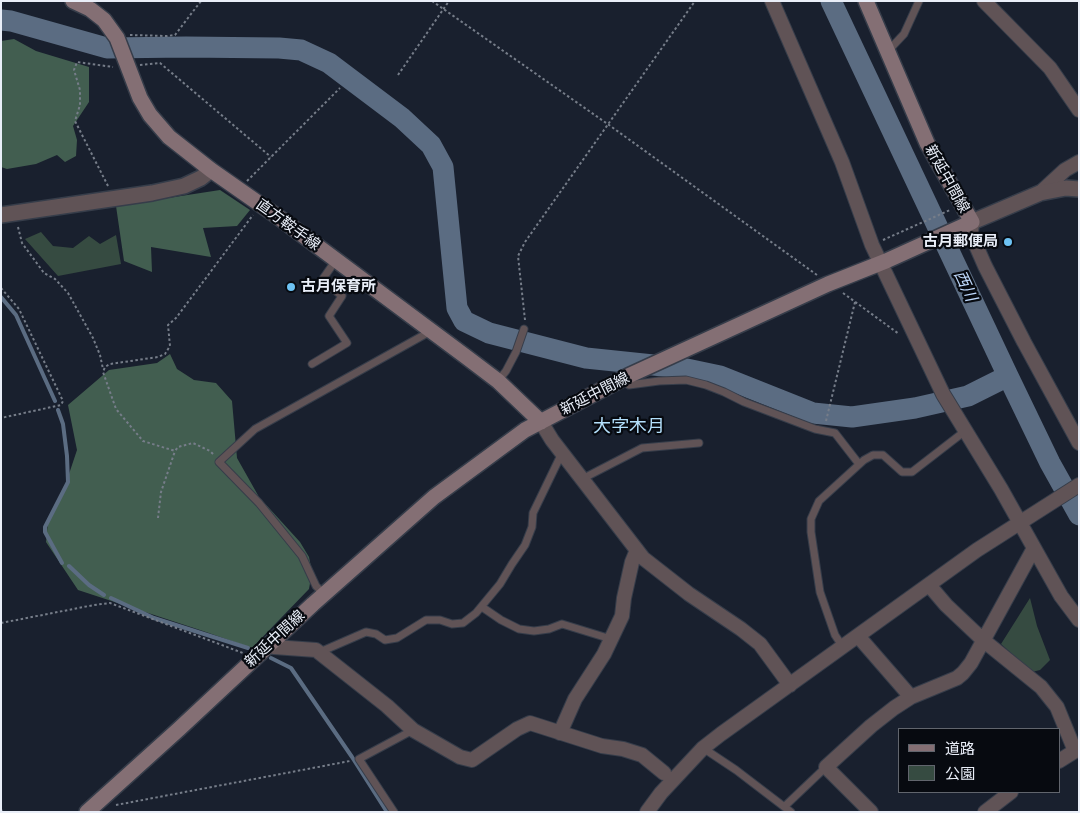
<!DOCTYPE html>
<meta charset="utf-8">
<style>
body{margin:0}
#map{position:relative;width:1080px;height:813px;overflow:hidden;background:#19202e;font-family:"Work Sans","Noto Sans JP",sans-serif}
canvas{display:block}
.frame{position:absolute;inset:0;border:2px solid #e9eef8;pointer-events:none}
.legend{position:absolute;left:898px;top:728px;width:162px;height:65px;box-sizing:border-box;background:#070a10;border:1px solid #61656d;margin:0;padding:6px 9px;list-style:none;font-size:15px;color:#e9eef8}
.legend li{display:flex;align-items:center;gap:10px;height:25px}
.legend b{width:25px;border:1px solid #61656d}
</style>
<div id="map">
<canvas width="1080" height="813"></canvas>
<div class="frame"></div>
<ul class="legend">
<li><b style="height:6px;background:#846f74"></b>道路</li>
<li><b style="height:14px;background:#364b41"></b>公園</li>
</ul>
</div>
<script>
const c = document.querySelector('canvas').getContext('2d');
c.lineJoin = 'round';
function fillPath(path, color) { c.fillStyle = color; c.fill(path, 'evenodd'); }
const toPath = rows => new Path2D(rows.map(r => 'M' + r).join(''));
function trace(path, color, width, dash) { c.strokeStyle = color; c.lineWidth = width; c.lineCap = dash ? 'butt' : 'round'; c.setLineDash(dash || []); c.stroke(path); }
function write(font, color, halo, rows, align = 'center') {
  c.font = font + ' "Work Sans","Noto Sans JP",sans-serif'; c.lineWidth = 4.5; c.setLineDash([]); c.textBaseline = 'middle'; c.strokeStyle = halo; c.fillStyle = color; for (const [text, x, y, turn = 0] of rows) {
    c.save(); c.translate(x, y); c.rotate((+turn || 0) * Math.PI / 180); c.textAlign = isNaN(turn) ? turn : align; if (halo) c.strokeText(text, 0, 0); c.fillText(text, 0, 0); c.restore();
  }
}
const green = toPath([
 [41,232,53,246,73,248,89,236,100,244,116,235,121,264,58,276,25,239],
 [1030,598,1037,626,1050,660,1040,670,1032,672,1001,644]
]);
const forest = toPath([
 [14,39,36,51,89,67,89,102,73,126,77,140,76,156,65,162,57,155,36,164,7,169,1,167,1,41],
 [220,190,250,210,237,226,203,228,211,257,151,247,152,272,124,261,116,206],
 [170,354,177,369,194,380,216,383,232,401,237,458,259,497,300,542,309,557,312,572,309,589,252,648,203,631,78,590,46,542,48,521,66,483,77,450,68,405,109,370,157,363]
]);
const stream = toPath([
 [1,297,16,315,55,401],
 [58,410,63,424,67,456,68,482,45,527,45,532,62,563],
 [69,566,89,585,104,595],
 [111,598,154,618,248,648],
 [271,658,291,668,352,757,387,812]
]);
const river = toPath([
 [831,1,1008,376,1050,463,1079,515],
 [1,20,11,21,107,48,186,47,279,48,301,50,329,63,402,118,431,145,443,167,457,308,464,321,489,333,586,358,682,368,720,376,813,413,852,417,915,408,968,396,1008,376]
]);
const path = toPath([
 [432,1,609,125,817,275],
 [130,35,167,36,175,35,201,1],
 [140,65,160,63,271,157],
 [398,75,449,1],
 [247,181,340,88],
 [108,186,75,121,80,105,80,90,74,70,77,62,113,67],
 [18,227,22,243,44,273,55,279,68,293,93,338,100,355,103,369],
 [883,240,950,210],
 [1,288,19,309,63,401,61,405,1,418],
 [843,293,899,334],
 [525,320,518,256,525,242,695,1],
 [826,421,855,302],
 [213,454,210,451,193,443,178,447,175,451,143,441,116,409,103,372,105,367,110,364,158,357,165,354,170,346,168,325,176,318,253,215],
 [158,518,161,492,175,451],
 [1,623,94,605,110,603,243,653],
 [116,805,350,761],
 [1,809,2,812]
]);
const service = toPath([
 [888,51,904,34,919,1],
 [312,364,347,343,329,316,342,296,322,280,336,260],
 [622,380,629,385,659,381,686,380,706,385,724,392,744,402,815,429,835,433,859,464],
 [498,381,506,371,516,352,524,329],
 [582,479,642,448,699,443],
 [324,594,316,586,302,556,259,503,219,462,255,429,431,331],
 [482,607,501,620,519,629,534,631,549,629,562,624,611,639],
 [843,647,835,635,820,592,811,532,811,519,819,501,864,460,873,455,883,455,902,472,912,472,965,431],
 [320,652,366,632,376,634,385,640,397,638,426,620,440,620,452,624,463,623,476,613,500,584,512,564,525,545,532,527,533,513,562,453],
 [703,748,736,770,791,812],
 [785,806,826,767],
 [394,812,359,759,413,730]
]);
const minor = toPath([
 [772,1,842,162,872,245,943,394,1001,489,1061,596,1079,620],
 [984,1,1050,68,1079,110],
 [1040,193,1065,170,1079,162],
 [972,222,971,234,985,266,1024,342,1079,443],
 [541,422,552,440,643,558,689,594,741,629,760,644,790,685],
 [929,585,946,605,983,640,1041,687,1057,707,1075,751,1059,761],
 [858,636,911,697],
 [270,645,274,647,316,650,387,706,413,730,460,757,472,760,517,729,530,723,602,746,623,749,642,755,664,773],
 [560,733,575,699,604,654,622,616,624,598,632,562,637,550],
 [647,812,661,793,703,748,721,734,977,550,1079,485],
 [871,812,826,767,871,726,894,708,911,697,957,678,963,673,971,663,1034,548],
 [985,812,1011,792]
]);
const tertiary = toPath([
 [1,215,152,193,184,186,201,178,211,170],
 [972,222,1040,193,1066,188,1079,189]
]);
const secondary = toPath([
 [73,1,90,9,104,20,117,38,140,98,150,115,169,137,211,170,281,219,465,356,498,381,541,422],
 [87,812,179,729,313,604,434,497,525,430,628,376,828,284,886,261,972,222,927,143,866,1]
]);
const markers = [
 [1008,242,5,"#6dc2f3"],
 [291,287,5,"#6dc2f3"]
];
const streetNames = [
 ["新延中間線",947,179,61],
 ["直方鞍手線",288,225,36],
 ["新延中間線",595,394,-27],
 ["新延中間線",275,639,-43]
];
const poiNames = [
 ["古月郵便局",998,242],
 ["古月保育所",301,287,"left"]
];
const waterNames = [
 ["西川",965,286,65]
];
const quarterNames = [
 ["大字木月",629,427]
];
fillPath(green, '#364b41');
fillPath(forest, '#425e50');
trace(stream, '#5b6c82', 4);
trace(river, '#5b6c82', 21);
trace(service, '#363d4a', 9);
trace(minor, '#363d4a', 16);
trace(tertiary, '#363d4a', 18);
trace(secondary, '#363d4a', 18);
trace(path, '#767d89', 2, [2.5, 2.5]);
trace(service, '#605356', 7);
trace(minor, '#605356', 14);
trace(tertiary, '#605356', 15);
trace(secondary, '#846f74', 15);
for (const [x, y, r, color] of markers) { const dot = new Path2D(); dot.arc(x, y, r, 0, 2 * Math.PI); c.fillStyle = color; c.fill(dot); trace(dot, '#070a10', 2); }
write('15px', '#e9eef8', '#070a10', streetNames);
write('bold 15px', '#e9eef8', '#070a10', poiNames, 'right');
write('italic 16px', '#bfd9fc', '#070a10', waterNames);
write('18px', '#b3dffb', '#070a10', quarterNames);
</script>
